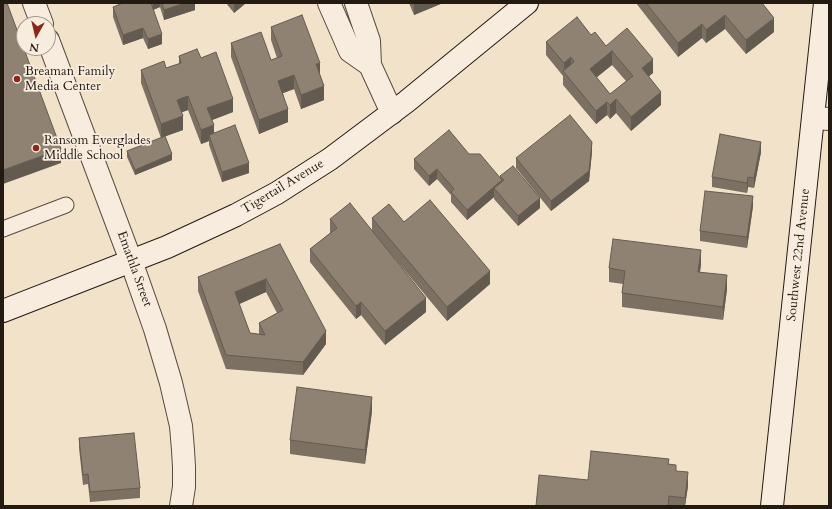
<!DOCTYPE html>
<style>
body{margin:0}
#map{position:relative;width:832px;height:509px;overflow:hidden;background:#f2e2ca;font-family:Cardo,serif}
canvas{display:block}
.frame{position:absolute;inset:0;border:4px solid #231a12;pointer-events:none}
.north{position:absolute;left:16px;top:16px;width:40px;height:40px;box-sizing:border-box;background:#f7ecdd;border:1px solid #a2988c;border-radius:50%;rotate:188deg;font-size:11px;font-weight:700;line-height:16px;text-align:center;color:#231a12}
.north::after{content:'';display:block;margin:auto;width:14px;height:18px;background:#8f2418;clip-path:polygon(50% 0,100% 100%,50% 72%,0 100%)}
</style>
<div id="map">
<canvas width="832" height="509"></canvas>
<div class="frame"></div>
<div class="north">N</div>
</div>
<script>
const c = document.querySelector('canvas').getContext('2d');
c.lineJoin = 'round';
const toPath = rows => new Path2D(rows.map(r => 'M' + r).join(''));
function trace(path, color, width, dash) { c.strokeStyle = color; c.lineWidth = width; c.lineCap = dash ? 'butt' : 'round'; c.setLineDash(dash || []); c.stroke(path); }
function fillPath(path, color) { c.fillStyle = color; c.fill(path, 'evenodd'); }
function write(font, color, halo, rows, align = 'center') {
  c.font = font + ' Cardo,serif'; c.lineWidth = 3.5; c.setLineDash([]); c.textBaseline = 'middle'; c.strokeStyle = halo; c.fillStyle = color; for (const [text, x, y, turn = 0] of rows) {
    c.save(); c.translate(x, y); c.rotate((+turn || 0) * Math.PI / 180); c.textAlign = isNaN(turn) ? turn : align; if (halo) c.strokeText(text, 0, 0); c.fillText(text, 0, 0); c.restore();
  }
}
const lane = toPath([
 [3,229,66,205]
]);
const street = toPath([
 [34,3,42,24],
 [329,3,350,51,370,65],
 [356,3,369,41,370,65,392,113],
 [48,40,131,261,155,329,171,383,181,426,183,450,184,467,184,487,181,506],
 [813,118,829,119]
]);
const secondary = toPath([
 [3,311,167,247,236,215,277,193,330,159,406,102,527,3],
 [772,506,825,3]
]);
const wall = toPath([
 [151,3,195,3,195,10,164,20,160,7,153,10,162,44,148,49,143,38,123,45,113,17,113,7],
 [226,3,246,3,234,13],
 [409,3,443,3,414,15],
 [636,3,762,3,774,32,746,54,725,29,706,43,702,38,678,57],
 [271,27,320,75,324,100,301,109,294,89,283,93,288,122,259,134,231,57,231,43,271,60,277,58,271,40],
 [591,35,606,46,653,73,649,76,661,105,631,131,616,113,610,119,607,115,596,124,563,85,563,76,546,55,546,42],
 [612,65,626,81,610,94,596,77],
 [179,56,201,58,233,112,212,120,214,133,249,173,222,182,209,145,209,141,201,144,188,110,182,112,183,130,165,136,172,160,135,175,127,157,127,151,161,138,141,83,141,70,166,68,179,64],
 [592,152,589,181,551,211,516,168,516,158],
 [761,152,754,188,748,187,747,193,712,187,712,177],
 [469,154,500,178,500,176,540,208,518,226,494,199,494,197,467,220,451,202,451,195,437,179,429,186,414,169,414,159],
 [753,206,747,248,700,241,700,231],
 [372,218,404,222,490,284,447,321,385,247,426,312,385,345,361,315,356,319,310,262,310,249,330,233,330,219,372,231],
 [280,244,326,344,303,375,226,369,198,291,198,277],
 [266,292,277,313,259,323,259,334,250,333,239,304],
 [701,264,700,272,727,289,723,320,622,307,622,293,623,284,609,282,609,268],
 [372,411,365,464,290,454,290,440],
 [79,438,140,488,140,498,90,502,88,484,83,485,79,448],
 [669,464,676,471,688,486,685,506,536,506,588,480]
]);
const shadedWall = toPath([
 [153,3,160,3,160,7,153,10],
 [185,3,195,3,195,10,164,20,164,10],
 [234,3,246,3,234,13],
 [414,3,443,3,414,15],
 [725,15,725,29,706,43,706,30],
 [774,18,774,32,746,54,746,40],
 [702,24,702,38,678,57,678,43],
 [143,28,143,38,123,45,123,35],
 [162,34,162,44,148,49,148,39],
 [612,51,612,65,590,83,590,69],
 [571,57,571,71,564,72,564,63],
 [653,59,653,73,642,82,642,68],
 [320,63,320,76,316,64],
 [294,75,294,89,278,95,278,81],
 [324,86,324,100,301,109,301,95],
 [661,92,661,105,631,131,631,117],
 [188,96,188,110,177,114,177,100],
 [233,99,233,112,207,122,207,108],
 [616,99,616,113,610,119,610,105],
 [607,102,607,115,596,124,596,111],
 [288,109,288,122,259,134,259,120],
 [183,116,183,130,161,138,161,124],
 [214,125,214,139,209,135,209,141,201,144,201,130],
 [592,142,592,152,589,181,551,211,551,201],
 [761,142,761,152,754,188,754,178],
 [61,149,61,163,3,184,3,170],
 [172,154,172,160,135,175,135,170],
 [249,163,249,173,222,182,222,172],
 [437,169,437,179,429,186,429,176],
 [748,177,748,187,747,193,747,183],
 [502,180,502,190,494,188,494,197,467,220,467,210],
 [753,196,753,206,747,248,747,237],
 [540,198,540,208,518,226,518,216],
 [701,250,701,264,698,285,698,272],
 [490,271,490,284,447,321,447,307],
 [727,275,727,289,723,320,723,307],
 [266,279,266,292,235,306,235,292],
 [426,298,426,312,385,345,385,331],
 [361,302,361,315,356,319,356,306],
 [326,331,326,344,303,375,303,362],
 [372,397,372,411,365,464,365,450],
 [688,472,688,486,685,506,685,498]
]);
const building = toPath([
 [3,3,7,3,61,149,3,170,3,3],
 [123,3,151,3,162,34,148,39,143,28,123,35,113,7,123,3],
 [162,3,185,3,164,10,162,3],
 [646,3,762,3,774,18,746,40,725,15,706,30,702,24,678,43,646,3],
 [302,15,320,63,316,64,324,86,301,95,294,75,278,81,288,109,259,120,231,43,261,32,271,60,282,56,271,27,302,15],
 [577,17,591,35,595,32,606,46,627,28,653,59,642,68,661,92,631,117,616,99,610,105,607,102,596,111,563,71,574,62,571,57,564,63,546,42,577,17],
 [612,51,633,76,610,94,590,69,612,51],
 [197,49,201,58,216,52,233,99,207,108,214,125,201,130,188,96,177,100,183,116,161,124,141,70,164,61,166,68,181,63,179,56,197,49],
 [570,115,592,142,589,171,551,201,516,158,570,115],
 [235,125,249,163,222,172,209,135,235,125],
 [449,130,469,154,480,154,502,180,467,210,451,192,454,189,437,169,429,176,414,159,449,130],
 [720,134,761,142,754,178,748,177,747,183,712,177,720,134],
 [165,136,172,154,135,170,127,151,165,136],
 [513,166,540,198,518,216,494,188,504,180,500,176,513,166],
 [705,191,753,196,747,237,700,231,705,191],
 [430,200,490,271,447,307,372,218,389,204,404,222,430,200],
 [350,203,426,298,385,331,361,302,356,306,310,249,337,228,330,219,350,203],
 [613,239,701,250,698,272,727,275,723,307,622,293,625,271,609,268,613,239],
 [280,244,326,331,303,362,226,355,198,277,280,244],
 [266,279,283,310,259,323,265,335,250,333,235,292,266,279],
 [297,387,372,397,365,450,290,440,297,387],
 [134,433,140,488,90,492,88,474,83,475,79,438,134,433],
 [591,451,669,459,668,464,676,465,676,471,688,472,685,498,669,496,668,506,536,506,539,475,588,480,591,451]
]);
const markers = [
 [17,79,4,"#8f2418"],
 [36,148,4,"#8f2418"]
];
const poiNames = [
 ["Breaman Family",25,72],
 ["Media Center",25,87],
 ["Ransom Everglades",44,141],
 ["Middle School",44,156]
];
const streetNames = [
 ["Tigertail Avenue",283,187,-31],
 ["Southwest 22nd Avenue",799,255,-84],
 ["Emathla Street",134,269,70]
];
trace(lane, '#574c40', 17);
trace(street, '#574c40', 24);
trace(secondary, '#231a12', 24);
trace(lane, '#f7ecdd', 15);
trace(street, '#f7ecdd', 22);
trace(secondary, '#f7ecdd', 22);
fillPath(wall, '#7b7062');
fillPath(shadedWall, '#645b50');
fillPath(building, '#8f8272');
trace(building, '#645b50', 1);
for (const [x, y, r, color] of markers) { const dot = new Path2D(); dot.arc(x, y, r, 0, 2 * Math.PI); c.fillStyle = color; c.fill(dot); trace(dot, '#f7ecdd', 1.5); }
write('13px', '#231a12', '#f7ecdd', poiNames, 'left');
write('13px', '#231a12', '#f7ecdd', streetNames);
</script>
